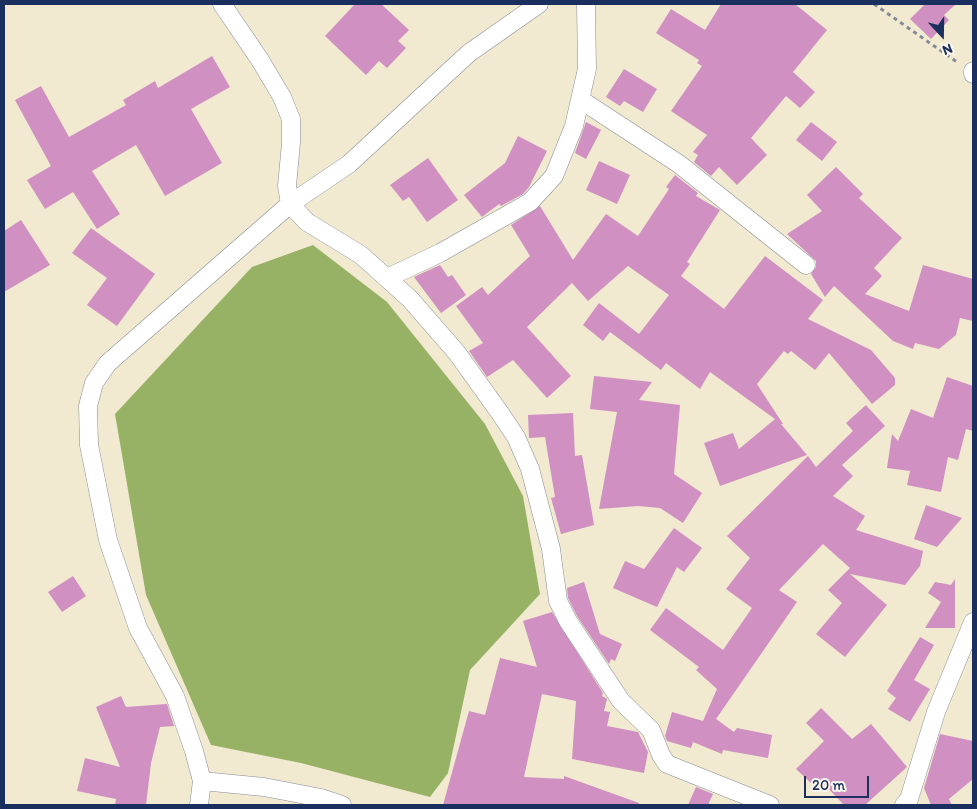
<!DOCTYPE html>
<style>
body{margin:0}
#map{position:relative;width:977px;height:809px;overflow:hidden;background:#f1e9d0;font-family:Itim,sans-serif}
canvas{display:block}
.frame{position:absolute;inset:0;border:5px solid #1b2f5e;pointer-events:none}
.north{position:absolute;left:917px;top:10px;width:50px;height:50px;-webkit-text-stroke:4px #fbf7ec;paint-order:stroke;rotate:159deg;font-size:14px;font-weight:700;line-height:20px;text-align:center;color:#1b2f5e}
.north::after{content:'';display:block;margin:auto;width:18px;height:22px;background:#1b2f5e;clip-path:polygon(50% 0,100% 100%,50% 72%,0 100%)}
.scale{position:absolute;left:804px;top:776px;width:65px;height:22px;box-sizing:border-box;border:2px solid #1b2f5e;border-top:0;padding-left:6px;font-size:15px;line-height:18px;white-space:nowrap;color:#1b2f5e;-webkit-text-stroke:4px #fbf7ec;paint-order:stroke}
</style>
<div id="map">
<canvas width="977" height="809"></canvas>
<div class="frame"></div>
<div class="north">N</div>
<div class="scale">20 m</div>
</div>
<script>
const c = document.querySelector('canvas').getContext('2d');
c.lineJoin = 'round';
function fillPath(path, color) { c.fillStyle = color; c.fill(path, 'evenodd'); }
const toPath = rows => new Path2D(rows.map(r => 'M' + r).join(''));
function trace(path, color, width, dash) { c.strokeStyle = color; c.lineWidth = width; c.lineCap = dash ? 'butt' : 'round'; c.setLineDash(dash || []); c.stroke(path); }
const forest = toPath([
 [313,245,387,302,485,424,523,496,540,594,470,670,448,773,430,797,301,763,211,745,146,595,115,414,252,267]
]);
const building = toPath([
 [355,4,381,4,409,30,398,41,406,48,387,68,379,61,366,75,325,36],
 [721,4,795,4,827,30,793,72,815,92,800,108,786,96,751,138,767,155,737,185,719,167,711,176,694,162,698,155,693,152,707,135,671,111,702,66,697,63,699,60,656,33,671,9,705,30],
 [925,4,956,4,944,15,949,20,931,39,910,19],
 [212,56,230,87,191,109,222,163,165,196,136,145,92,171,120,214,97,229,73,192,45,209,27,180,51,166,15,100,41,86,69,137,126,105,123,100,155,81,158,88],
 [624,69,657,89,643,112,624,101,620,106,606,97],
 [586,122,601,130,586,159,575,153],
 [811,122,837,142,822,161,796,140],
 [518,136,547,151,529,187,523,194,501,206,499,204,482,217,464,195,505,163],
 [428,158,458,200,427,222,409,197,403,201,390,185],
 [599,161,630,175,617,204,586,190],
 [836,167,863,194,859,198,902,238,874,268,882,276,865,294,909,311,923,265,973,279,973,321,960,318,956,335,939,349,915,343,913,349,893,341,834,286,825,297,811,274,816,267,816,261,787,234,822,211,807,195],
 [675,175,698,193,696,196,720,210,687,262,690,264,681,276,724,309,765,256,823,300,808,319,871,350,895,378,895,385,872,404,829,353,815,370,791,351,788,354,784,351,757,384,783,424,781,424,807,455,720,486,704,443,733,433,739,449,775,419,710,372,700,389,666,363,661,370,610,332,603,341,583,325,599,303,639,334,669,295,628,266,588,301,572,283,527,327,571,376,547,398,513,360,487,377,469,351,483,343,456,306,482,287,488,295,530,256,511,225,540,206,573,260,606,214,638,236,669,189,666,187],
 [21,220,50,265,4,292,4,231],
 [91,228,155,274,117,326,87,305,107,278,72,253],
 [440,265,448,277,452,275,466,295,441,313,414,277],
 [594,376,652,382,639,400,680,405,674,474,702,493,683,523,660,508,638,506,599,509,617,412,590,409],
 [947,377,973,386,973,431,966,429,958,460,948,457,941,492,907,485,910,471,887,468,892,434,898,441,911,409,933,418],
 [866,405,885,426,842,465,853,476,833,496,865,516,856,530,923,551,920,566,905,585,850,574,887,605,845,657,816,634,842,603,828,590,850,568,823,544,779,590,797,602,716,719,734,732,737,728,772,735,768,758,723,750,722,754,693,742,691,748,667,741,665,736,672,712,703,721,717,689,696,670,699,667,650,630,666,608,723,650,752,608,726,589,750,558,727,536,808,456,816,467,853,431,846,423],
 [573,413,575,456,582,455,594,525,561,534,551,498,555,497,545,437,529,438,528,415],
 [926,505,962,518,937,547,914,539],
 [674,528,702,548,684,572,677,567,657,607,613,588,625,561,644,569],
 [73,576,86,596,62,612,48,592],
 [955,579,955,628,925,628,941,602,928,593,935,582,951,585],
 [584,582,600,634,622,644,615,661,611,659,609,664,577,616,568,598,567,588],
 [552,612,603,693,602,696,607,699,604,711,610,712,607,726,638,732,648,752,644,773,572,759,576,701,542,694,524,777,564,779,564,776,639,803,638,805,443,805,469,711,485,715,500,658,537,667,523,621],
 [920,637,934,645,914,680,930,689,910,722,888,709,896,698,887,691],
 [121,696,126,707,167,704,174,726,160,727,151,763,146,805,115,805,116,799,77,791,85,758,120,767,96,707],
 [821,708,852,739,871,724,907,767,865,805,844,805,819,779,813,785,796,769,824,741,806,723],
 [940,734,973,741,973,779,949,799,952,805,931,805,924,788],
 [696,787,713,794,708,805,688,805]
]);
const path = toPath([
 [874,4,957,62]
]);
const street = toPath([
 [539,4,469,53,349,164,290,204,307,222,361,255,410,299,457,353,500,413,516,437,530,469,551,549,558,601,568,621,621,701,651,730,661,755,667,764,770,805],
 [973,71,973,74],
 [581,100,679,164,806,265],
 [387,278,440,253,530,202,554,176,574,126,587,69,586,4],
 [202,781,264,787,321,798,342,805],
 [199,805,202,781,194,751,175,696,138,628,108,540,89,445,88,406,94,383,108,363,290,204,287,186,291,143,291,119,282,97,260,60,222,4],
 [904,805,909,799,936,712,973,622]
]);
fillPath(forest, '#97b265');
fillPath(building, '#d090c1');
trace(street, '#868c97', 19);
trace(path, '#868c97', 3, [4, 4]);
trace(street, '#fff', 18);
</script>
